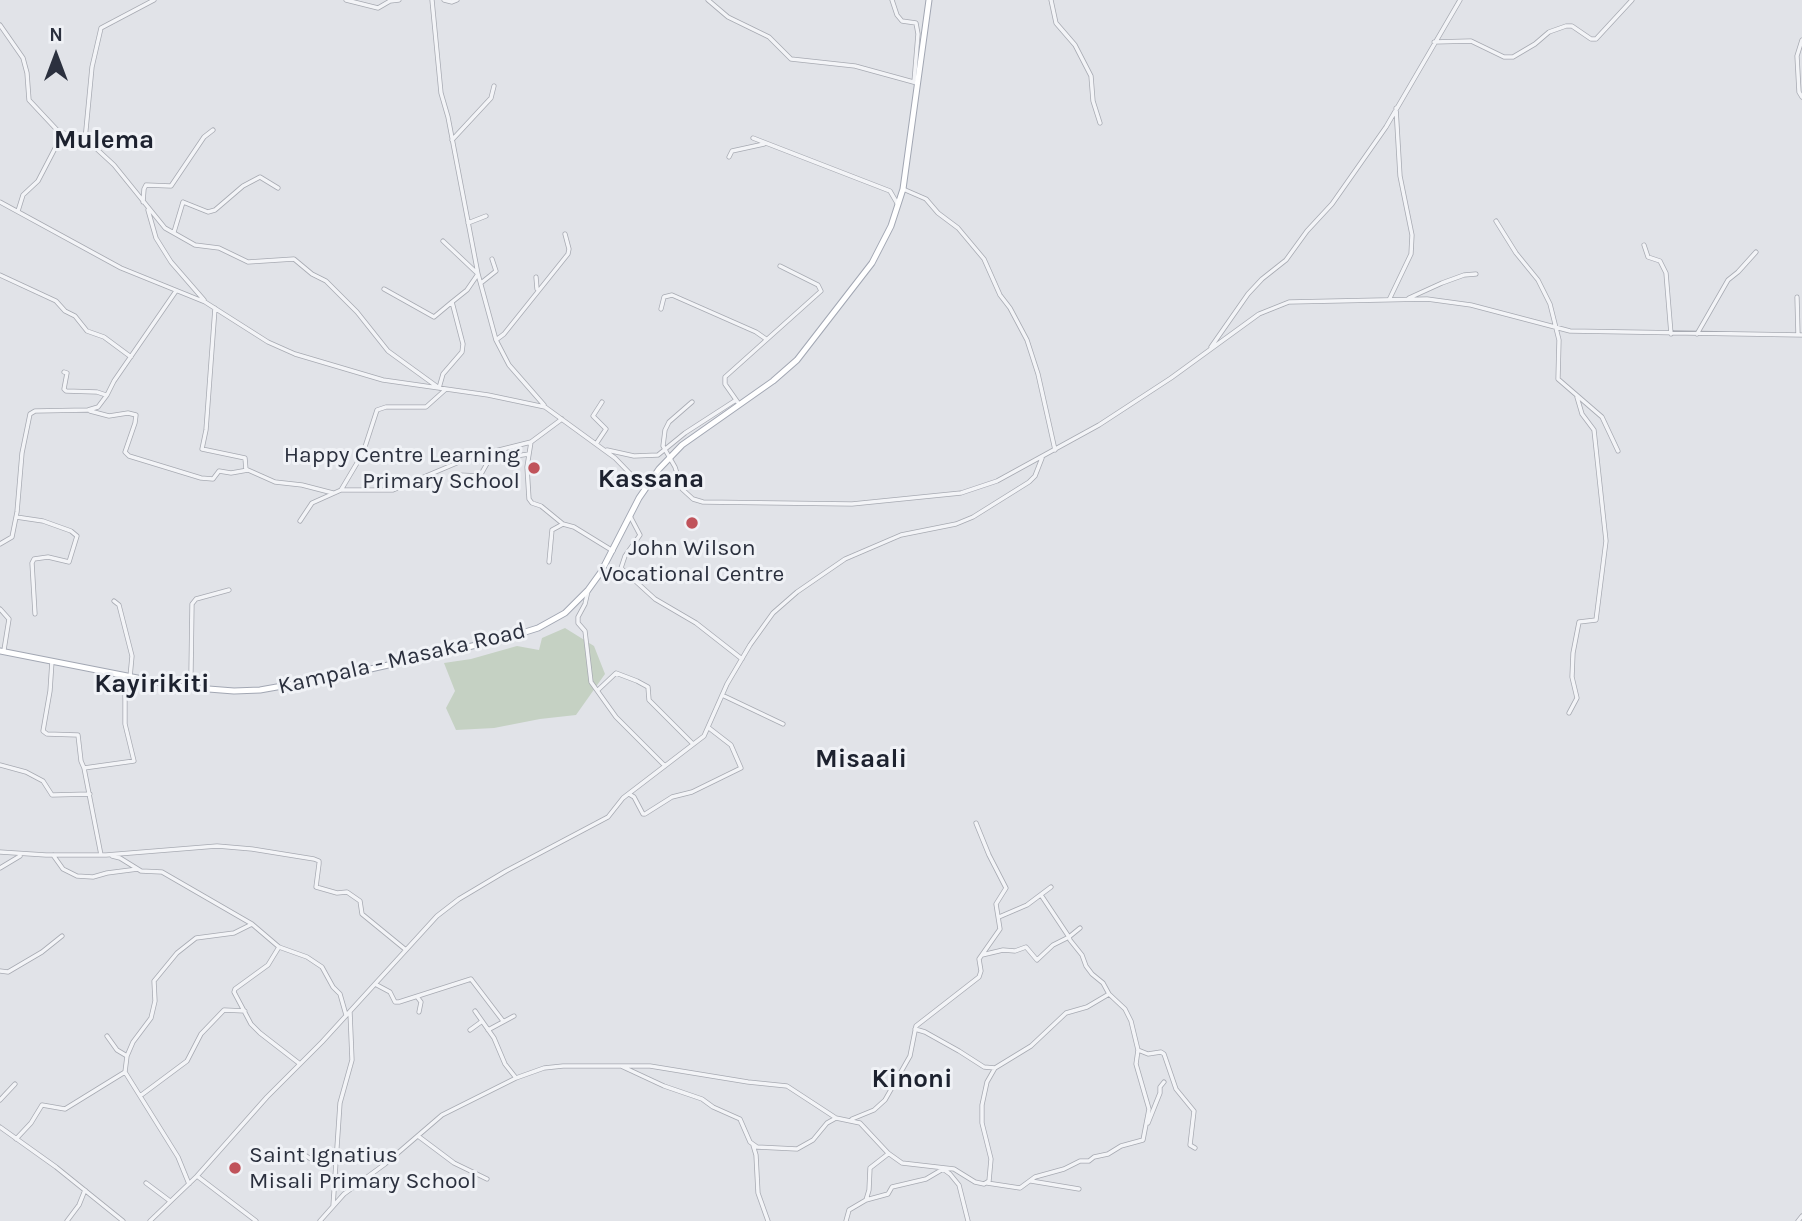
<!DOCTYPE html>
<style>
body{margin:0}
#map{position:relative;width:1802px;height:1221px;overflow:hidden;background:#e1e3e8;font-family:Karla,sans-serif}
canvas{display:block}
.north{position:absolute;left:21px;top:21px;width:70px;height:70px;-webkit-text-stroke:5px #f0f2f6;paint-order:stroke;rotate:0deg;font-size:19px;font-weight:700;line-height:28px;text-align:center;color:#2b303e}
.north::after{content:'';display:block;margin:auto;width:24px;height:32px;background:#2b303e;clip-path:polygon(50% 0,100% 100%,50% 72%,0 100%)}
</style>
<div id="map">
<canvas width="1802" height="1221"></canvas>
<div class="north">N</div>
</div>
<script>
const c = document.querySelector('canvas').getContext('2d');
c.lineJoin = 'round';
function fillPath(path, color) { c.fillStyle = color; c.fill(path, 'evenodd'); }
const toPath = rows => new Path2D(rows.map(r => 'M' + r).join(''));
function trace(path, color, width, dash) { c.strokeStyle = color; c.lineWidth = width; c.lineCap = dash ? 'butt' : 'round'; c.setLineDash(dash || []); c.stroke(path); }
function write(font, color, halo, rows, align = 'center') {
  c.font = font + ' Karla,sans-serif'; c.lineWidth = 6; c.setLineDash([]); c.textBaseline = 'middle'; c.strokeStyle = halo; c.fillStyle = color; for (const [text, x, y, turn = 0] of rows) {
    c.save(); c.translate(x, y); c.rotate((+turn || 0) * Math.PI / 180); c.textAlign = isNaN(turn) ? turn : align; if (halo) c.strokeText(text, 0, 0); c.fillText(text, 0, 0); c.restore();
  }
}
const green = toPath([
 [565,628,594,646,605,674,576,715,540,719,494,728,456,730,446,708,455,691,444,663,471,659,517,646,539,650,542,638]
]);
const street = toPath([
 [346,0,378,8,390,1,399,0],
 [432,0,441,93,448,117,478,274,496,340,509,365,544,405],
 [444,0,452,2,457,0],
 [708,0,728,17,769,37,791,59,855,66,917,83],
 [892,0,897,15,902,21,916,23,918,34,914,82],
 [1051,0,1056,23,1075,45,1091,76,1093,101,1100,123],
 [0,25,23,58,27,73,29,100,58,131,88,141,114,165,165,228,195,245,219,248,248,262,294,259,312,274,326,281,357,312,388,351,439,388,443,374,462,352,463,344,452,302,467,290,478,274,443,241],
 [1802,40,1797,56,1799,92,1802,97],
 [1434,42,1471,41,1504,57,1513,57,1535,44,1549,32,1566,26,1572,26,1591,39,1596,39,1632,0],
 [753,138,890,191,897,203],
 [85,140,92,67,101,28,154,0],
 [452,140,491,98,494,86],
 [729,157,732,151,764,144],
 [903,189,926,199,938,213,958,228,984,259,1000,295,1010,308,1027,340,1038,374,1055,450],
 [0,202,121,268,205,302,268,342,295,354,383,380,488,395,545,407,615,458,645,489],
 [143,202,144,189,146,185,171,186,204,137,213,130],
 [148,210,156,238,171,262,204,300],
 [18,211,23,195,38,181,63,133],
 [1496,221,1516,253,1538,280,1550,304,1559,340,1558,379,1602,417,1618,451],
 [468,223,486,216],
 [174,232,183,202,208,212,215,210,243,186,260,177,278,188],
 [1644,245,1648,257,1660,261,1666,273,1671,334],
 [0,275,56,301,65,311,75,316,87,331,104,337,131,357],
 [536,277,537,289],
 [481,283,496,271,492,259],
 [384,289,434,317,452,302],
 [1797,297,1798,335],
 [1409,298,1442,283,1464,275,1476,274],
 [1389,300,1411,254,1412,235,1400,176,1396,108],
 [215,308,206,430,202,449,245,458,246,470],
 [661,309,664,297,672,295,756,332,766,339],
 [1697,334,1728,280,1738,272,1756,252],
 [496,340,504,334,568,254,569,249,565,234],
 [1211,347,1248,294,1262,279,1286,260,1307,231,1332,204,1386,127,1460,0],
 [64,372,67,373,64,389,66,391,97,392,106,395],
 [692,402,669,422,665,430,663,446,675,467,682,489,693,499,703,502,852,504,961,493,997,481,1099,425,1171,378,1259,314,1289,302,1427,299,1471,305,1570,331,1802,335],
 [739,404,725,384,725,377,821,291,818,285,780,266],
 [90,411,109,416,128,413,136,415,135,423,125,452,129,456,201,478,213,479,219,471,231,473,248,470,275,482,302,485,333,493],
 [531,442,527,467,529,499,532,503,541,506,563,524],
 [596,444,606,429,593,416,602,402],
 [607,450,634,456,658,455,685,433,736,400],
 [459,475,480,476,489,460,529,454],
 [341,490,393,490,471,457,531,442,562,419],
 [630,516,640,535,625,556,621,568,655,599,696,623,742,659],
 [16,517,43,521,71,531,77,536,69,562,48,557,34,559,32,563,35,614],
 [300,521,312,503,341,490,363,453,377,410,386,407,426,407,445,390],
 [0,544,12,537,17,512,22,453,30,414,35,411,88,410,98,407,107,395,114,381,176,291],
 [549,562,552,530,563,524,574,527,613,551],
 [588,591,585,604,578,617,578,623,585,631,591,682,616,717,665,766],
 [114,601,119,605,132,656,130,677],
 [0,609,9,619,4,650],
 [52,661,50,691,43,731,47,734,78,735,81,761,84,768],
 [183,687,190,679,191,672,192,604,196,599,229,590],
 [598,690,616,673,637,681,648,687,649,700,693,744],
 [722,695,783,724],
 [1569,713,1577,698,1572,677,1573,653,1579,622,1596,620,1606,541,1594,430,1582,414,1577,397],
 [0,765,26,772,43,781,52,795,90,794],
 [629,794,634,797,643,814,645,814,672,797,692,792,741,768,731,745,709,728],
 [0,852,46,855,106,855,217,846,252,849,314,859,319,861,319,864,316,887,337,893,347,892,360,901,362,914,406,950],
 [53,855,63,869,77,876,93,877,107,873,138,869],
 [101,855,84,768,134,761,125,724,125,676],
 [112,856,120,858,141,871,162,872,252,924,279,947,307,957,322,967,333,987,340,994,346,1015],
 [0,868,20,856],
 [999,917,1027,905,1051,887],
 [1080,928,1069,937,1070,940,1082,955,1086,966,1092,974,1103,983,1109,994,1125,1009,1131,1021,1138,1050,1148,1054,1161,1052,1164,1054,1176,1089,1194,1111,1190,1145,1195,1148],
 [279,947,268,965,235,989,234,992,251,1024,260,1033,300,1064],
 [982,955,1003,950,1015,951,1026,947,1037,960,1053,945,1069,937,1041,895],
 [0,971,8,972,42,952,62,936],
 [375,984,390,992,395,1002,399,1002,471,979,503,1021],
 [418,998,421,1002,419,1012],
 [475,1011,494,1038,505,1064,516,1078],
 [915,1029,925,1032,959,1051,984,1067,995,1068,1031,1046,1066,1013,1087,1007,1109,994],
 [470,1030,481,1022],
 [488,1030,514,1016],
 [107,1036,117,1050,127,1056],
 [621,1066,664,1086,702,1099,713,1107,740,1119,750,1142,757,1147,797,1149,813,1140,827,1123,836,1118],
 [140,1096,187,1061,201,1034,224,1010,245,1011],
 [0,1100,15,1084],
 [852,1119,874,1110,885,1100,910,1056,916,1026,979,977,981,971,979,959,1000,929,996,904,1006,888,989,855,976,823],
 [1148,1123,1160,1093,1160,1087,1164,1082],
 [0,1127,56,1167,123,1221],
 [418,1136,454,1163,487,1179],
 [16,1139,31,1123,42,1105,65,1109,125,1072],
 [753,1145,756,1155,758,1193,768,1221],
 [298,1151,311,1159,322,1151,338,1157],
 [943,1169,950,1174,959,1185,968,1221],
 [197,1176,256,1221],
 [1031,1181,1079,1189],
 [146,1183,170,1201],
 [987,1183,1020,1188,1035,1177,1064,1169,1080,1161,1089,1161,1094,1157,1108,1154,1121,1146,1143,1140,1149,1109,1136,1064,1138,1050],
 [189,1184,178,1157,125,1072,127,1056,133,1042,151,1018,155,1001,154,981,177,953,196,938,234,933,252,924],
 [866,1200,888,1194,892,1187,926,1179,943,1169],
 [333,1206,340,1103,352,1060,350,1012],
 [67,1221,79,1205,85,1190],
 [150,1221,197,1176,267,1097,322,1042,437,916,459,899,506,871,608,817,623,798,704,736,727,684,750,645,773,613,797,592,845,559,901,535,956,524,973,517,1029,482,1035,476,1042,458],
 [320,1221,344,1194,385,1164,442,1115,516,1078,544,1068,563,1066,650,1066,748,1082,787,1086,836,1118,860,1123,888,1153,902,1163,954,1169,975,1182,984,1184,989,1181,991,1159,982,1123,982,1105,987,1082,995,1068],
 [846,1221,849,1210,866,1200,869,1190,870,1168,888,1154],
 [1798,1221,1802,1216]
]);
const primary = toPath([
 [0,651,183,687,234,691,260,690,344,675,503,639,538,628,565,613,588,590,601,572,639,498,659,469,682,445,773,381,797,360,872,263,891,226,903,189,929,0]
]);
const markers = [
 [534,468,7,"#c0535b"],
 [692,523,7,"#c0535b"],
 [235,1168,7,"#c0535b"]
];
const poiNames = [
 ["Happy Centre Learning",520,455],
 ["Primary School",520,481],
 ["John Wilson",692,548,"center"],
 ["Vocational Centre",692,574,"center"],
 ["Saint Ignatius",249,1155,"left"],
 ["Misali Primary School",249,1181,"left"]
];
const streetNames = [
 ["Kampala - Masaka Road",402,659,-13]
];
const quarterNames = [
 ["Mulema",104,141],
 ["Kassana",651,480],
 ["Kayirikiti",152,685],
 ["Misaali",861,760],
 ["Kinoni",912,1080]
];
fillPath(green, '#c5d1c3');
trace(street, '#a7aab2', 5);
trace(primary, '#a2a7b3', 7);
trace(street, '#f3f4f7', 3.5);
trace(primary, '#fff', 5);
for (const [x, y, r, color] of markers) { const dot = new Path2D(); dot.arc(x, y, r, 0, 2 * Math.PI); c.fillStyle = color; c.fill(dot); trace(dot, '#f0f2f6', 2.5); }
write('23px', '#2b303e', '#f0f2f6', poiNames, 'right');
write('23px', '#2b303e', '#f0f2f6', streetNames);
write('bold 26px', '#1d222f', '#f0f2f6', quarterNames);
</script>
